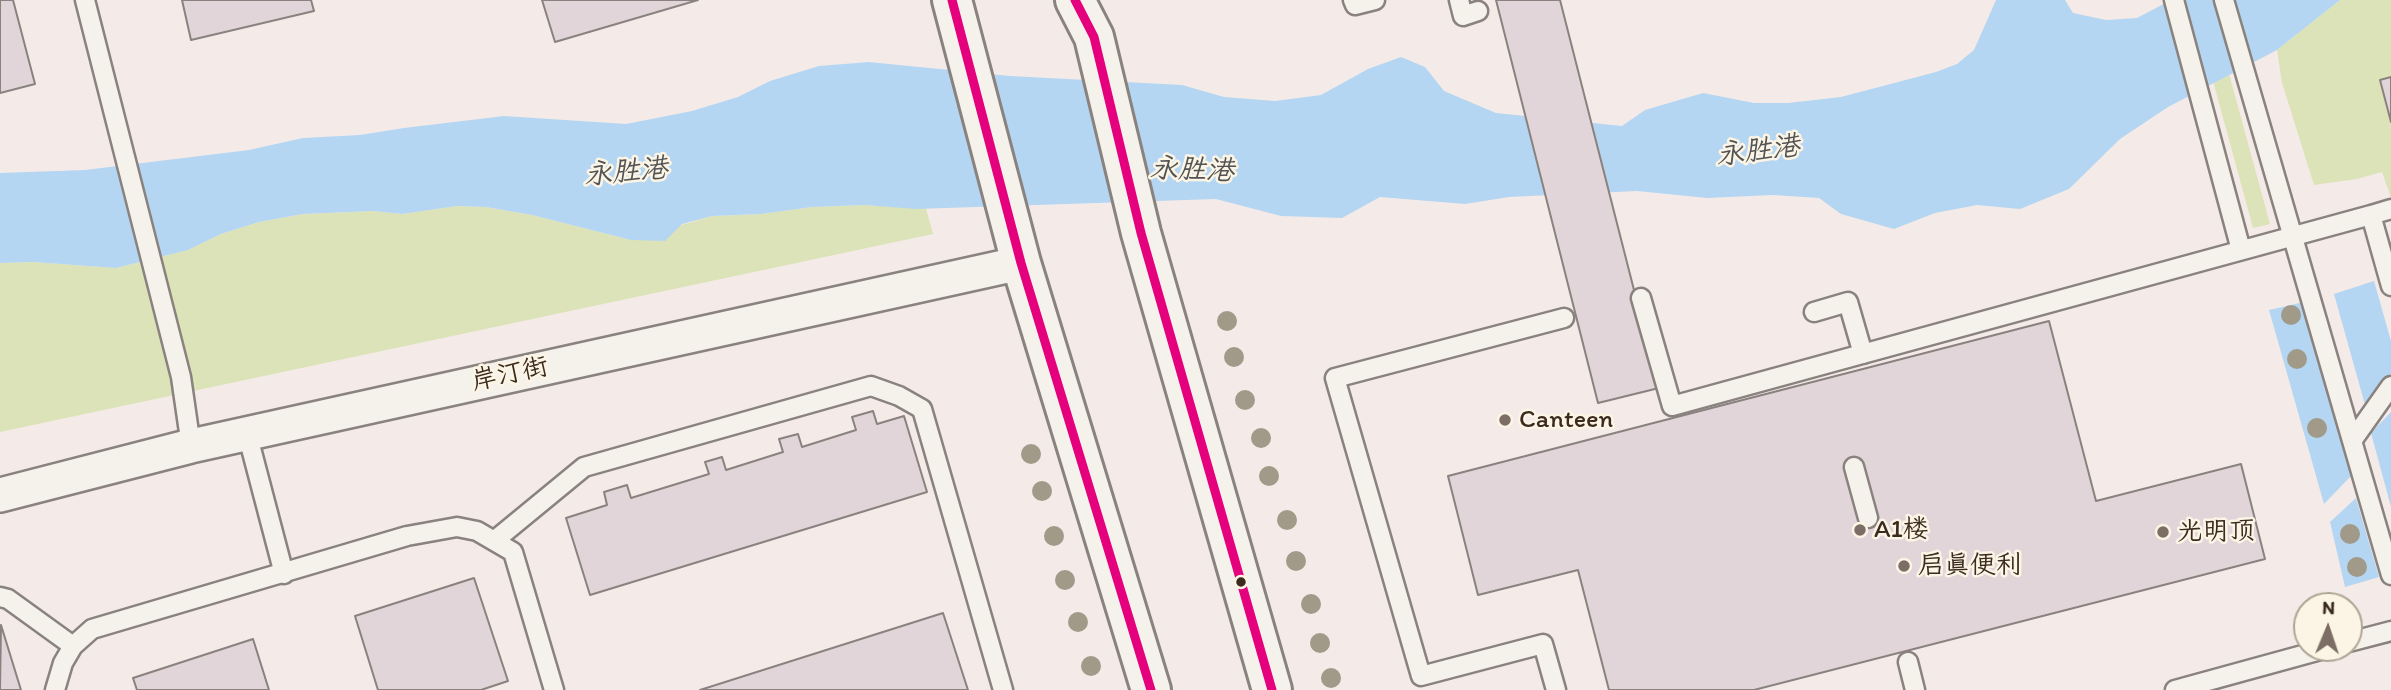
<!DOCTYPE html>
<meta charset="utf-8">
<style>
body{margin:0}
#map{position:relative;width:2391px;height:690px;overflow:hidden;background:#f4ebe8;font-family:Itim,sans-serif}
canvas{display:block}
.north{position:absolute;left:2293px;top:592px;width:70px;height:70px;box-sizing:border-box;background:#fcf5e5;border:2px solid #afa495;border-radius:50%;rotate:2deg;font-size:19px;font-weight:700;line-height:28px;text-align:center;color:#3b2a1e}
.north::after{content:'';display:block;margin:auto;width:24px;height:32px;background:#7c6e65;clip-path:polygon(50% 0,100% 100%,50% 72%,0 100%)}
</style>
<div id="map">
<canvas width="2391" height="690"></canvas>
<div class="north">N</div>
</div>
<script>
const c = document.querySelector('canvas').getContext('2d');
c.lineJoin = 'round';
function fillPath(path, color) { c.fillStyle = color; c.fill(path, 'evenodd'); }
const toPath = rows => new Path2D(rows.map(r => 'M' + r).join(''));
function trace(path, color, width, dash) { c.strokeStyle = color; c.lineWidth = width; c.lineCap = dash ? 'butt' : 'round'; c.setLineDash(dash || []); c.stroke(path); }
function write(font, color, halo, rows, align = 'center') {
  c.font = font + ' Itim,"LXGW WenKai TC",sans-serif'; c.lineWidth = 5; c.setLineDash([]); c.textBaseline = 'middle'; c.strokeStyle = halo; c.fillStyle = color; for (const [text, x, y, turn = 0] of rows) {
    c.save(); c.translate(x, y); c.rotate((+turn || 0) * Math.PI / 180); c.textAlign = isNaN(turn) ? turn : align; if (halo) c.strokeText(text, 0, 0); c.fillText(text, 0, 0); c.restore();
  }
}
const green = toPath([
 [2191,0,2209,0,2270,224,2253,228],
 [2340,0,2391,0,2391,198,2382,172,2357,179,2314,185,2282,83,2277,50],
 [864,205,926,208,933,234,0,432,0,263,33,262,116,268,188,250,221,234,259,222,303,214,373,211,402,214,457,206,486,207,532,215,631,240,712,216,761,214,812,207]
]);
const water = toPath([
 [1996,0,2065,0,2073,13,2106,20,2137,18,2171,0,2340,0,2277,50,2168,107,2120,139,2069,189,2020,209,1977,205,1935,213,1894,229,1841,214,1819,198,1773,195,1707,198,1637,191,1509,197,1465,204,1380,197,1342,218,1281,216,1216,199,916,209,864,205,812,207,761,214,712,216,682,224,665,241,631,240,532,215,486,207,457,206,402,214,373,211,303,214,259,222,221,234,188,250,116,268,33,262,0,263,0,173,85,170,249,150,303,138,360,135,404,128,504,116,626,124,692,111,738,97,770,81,819,66,869,62,1010,76,1182,85,1224,97,1275,101,1321,95,1368,69,1401,57,1425,67,1444,91,1496,113,1622,126,1645,110,1703,93,1754,103,1788,103,1841,97,1936,72,1957,64,1974,50],
 [2374,281,2391,341,2391,373,2367,412,2334,294],
 [2304,302,2351,476,2324,504,2269,310],
 [2391,412,2391,507,2371,433],
 [2356,498,2379,577,2345,587,2330,522]
]);
const building = toPath([
 [0,0,13,0,35,84,0,93,0,0],
 [182,0,311,0,314,11,191,40,182,0],
 [542,0,698,0,555,42,542,0],
 [1496,0,1560,0,1659,388,1598,403,1496,0],
 [2391,77,2391,122,2380,80,2391,77],
 [2049,321,2096,501,2241,464,2265,559,1754,690,1609,690,1578,570,1478,595,1448,476,2049,321],
 [873,411,877,424,904,416,927,492,590,595,566,518,607,505,604,492,627,485,631,498,709,474,705,462,722,457,726,470,783,452,779,439,798,434,802,447,856,430,852,417,873,411],
 [474,578,508,681,481,690,378,690,355,616,474,578],
 [943,613,968,690,700,690,943,613],
 [1,625,21,690,0,690,1,625],
 [253,639,269,690,137,690,133,678,253,639]
]);
const service = toPath([
 [85,0,181,377,191,446],
 [1353,0,1355,5,1375,0],
 [1459,0,1463,16,1478,11],
 [2174,0,2241,250],
 [2224,0,2391,575],
 [2371,215,2391,209],
 [1641,298,1672,406,2371,215,2391,286],
 [1814,312,1848,302,1863,354],
 [247,433,284,574],
 [2352,441,2391,386],
 [1854,467,1868,518],
 [494,541,584,467,871,386,899,396,922,409,1003,690],
 [0,597,8,599,73,646],
 [2349,642,2391,631],
 [1908,662,1915,690],
 [55,690,63,663,73,646,92,629,407,536,457,527,477,531,513,552,554,690],
 [1556,690,1543,644,1421,676,1335,378,1564,318],
 [2175,690,2328,648]
]);
const minor = toPath([
 [0,495,191,446,1021,263]
]);
const secondary = toPath([
 [952,0,1021,263,1151,690],
 [1075,0,1094,37,1141,233,1272,690]
]);
const bus1 = toPath([
 [952,0,1021,263,1151,690],
 [1075,0,1094,37,1141,233,1272,690]
]);
const trees = [
 [2291,315],
 [1227,321],
 [1234,357],
 [2297,359],
 [1245,400],
 [2317,428],
 [1261,438],
 [1031,454],
 [1269,476],
 [1042,491],
 [1287,520],
 [2350,534],
 [1054,536],
 [1296,561],
 [2357,567],
 [1065,580],
 [1311,604],
 [1078,622],
 [1320,643],
 [1091,666],
 [1331,678]
];
const markers = [
 [1505,420,7,"#7c6e65"],
 [1860,530,7,"#7c6e65"],
 [2163,532,7,"#7c6e65"],
 [1904,566,7,"#7c6e65"],
 [1241,582,6,"#3b2a1e"]
];
const streetNames = [
 ["岸汀街",510,375,-12]
];
const poiNames = [
 ["Canteen",1519,420],
 ["A1楼",1874,530],
 ["光明顶",2177,532],
 ["启真便利",1918,566]
];
const waterNames = [
 ["永胜港",1758,152,-7],
 ["永胜港",1192,171,2],
 ["永胜港",626,173,-5]
];
fillPath(green, '#dde3b8');
fillPath(water, '#b4d6f2');
fillPath(building, '#e2d5da');
trace(building, '#89827e', 2);
trace(service, '#89827e', 23);
trace(minor, '#89827e', 38);
trace(secondary, '#89827e', 44);
trace(service, '#f5f1eb', 18);
trace(minor, '#f5f1eb', 33);
trace(secondary, '#f5f1eb', 38);
trace(bus1, '#e5007d', 9);
c.fillStyle = '#a29a89';
for (const [x, y] of trees) { c.beginPath(); c.arc(x, y, 10, 0, 2 * Math.PI); c.fill(); }
for (const [x, y, r, color] of markers) { const dot = new Path2D(); dot.arc(x, y, r, 0, 2 * Math.PI); c.fillStyle = color; c.fill(dot); trace(dot, '#fcf5e5', 2.5); }
write('26px', '#3b2a1e', '#fcf5e5', streetNames);
write('26px', '#3b2a1e', '#fcf5e5', poiNames, 'left');
write('italic 28px', '#525354', '#fcf5e5', waterNames);
</script>
